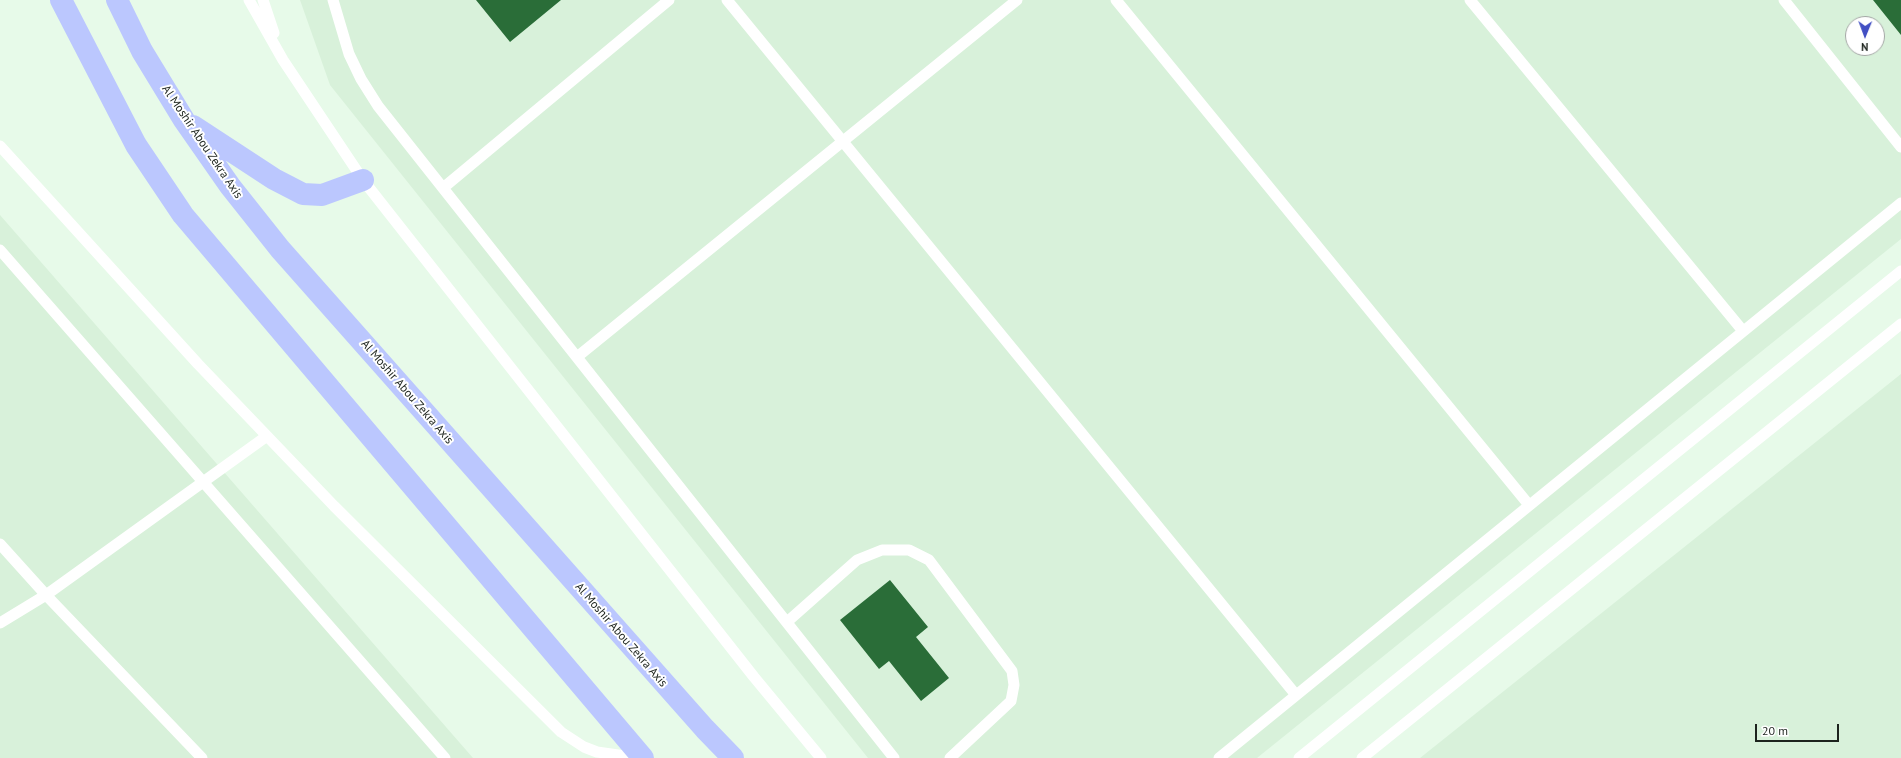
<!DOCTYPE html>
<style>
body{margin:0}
#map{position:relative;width:1901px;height:758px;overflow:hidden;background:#e7fae9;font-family:"PT Sans",sans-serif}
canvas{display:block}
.north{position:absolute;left:1845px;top:16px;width:40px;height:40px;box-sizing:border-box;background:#fff;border:1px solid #a4a7a5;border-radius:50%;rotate:181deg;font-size:11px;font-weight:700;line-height:16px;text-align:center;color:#1c231d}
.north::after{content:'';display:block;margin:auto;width:14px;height:18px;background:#424fc3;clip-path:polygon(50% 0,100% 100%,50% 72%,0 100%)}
.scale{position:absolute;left:1755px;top:724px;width:84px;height:18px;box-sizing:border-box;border:2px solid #1c231d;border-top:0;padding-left:5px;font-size:12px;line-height:14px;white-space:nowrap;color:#1c231d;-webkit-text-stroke:3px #fff;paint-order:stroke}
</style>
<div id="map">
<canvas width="1901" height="758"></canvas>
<div class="north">N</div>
<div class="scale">20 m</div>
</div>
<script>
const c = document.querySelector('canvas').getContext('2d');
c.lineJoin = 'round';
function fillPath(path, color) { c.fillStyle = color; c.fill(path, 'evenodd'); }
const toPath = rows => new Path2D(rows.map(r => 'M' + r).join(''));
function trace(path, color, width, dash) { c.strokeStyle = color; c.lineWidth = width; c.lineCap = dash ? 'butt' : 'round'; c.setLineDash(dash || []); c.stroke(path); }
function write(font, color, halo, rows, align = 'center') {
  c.font = font + ' "PT Sans",sans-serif'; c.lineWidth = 4; c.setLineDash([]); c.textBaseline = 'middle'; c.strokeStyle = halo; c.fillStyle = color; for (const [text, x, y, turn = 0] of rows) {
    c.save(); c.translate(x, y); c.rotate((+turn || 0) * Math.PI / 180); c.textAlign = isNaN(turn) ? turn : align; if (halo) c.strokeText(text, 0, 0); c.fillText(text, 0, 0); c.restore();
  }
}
const built = toPath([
 [300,0,1901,0,1901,239,1257,758,868,758,330,85],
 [1853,24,1877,24,1877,48,1853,48],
 [0,215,473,758,0,758],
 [1901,374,1901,758,1420,758]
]);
const building = toPath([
 [476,0,561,0,510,42],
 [1873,0,1901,0,1901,35],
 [890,580,928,627,916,637,949,678,921,701,889,661,879,669,840,620]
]);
const service = toPath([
 [249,0,283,60,363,180,754,677,821,758],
 [263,0,274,33],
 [333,0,349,54,361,79,378,106,894,758],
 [727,0,1296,695],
 [1116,0,1529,505],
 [1470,0,1743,331],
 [1784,0,1901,147],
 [0,146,198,364,334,506,561,732,584,747,597,752,625,756,640,754],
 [443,188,669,0],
 [0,250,445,758],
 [577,357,1017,0],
 [0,544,46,595,202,758],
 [787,622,857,560,882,550,909,550,929,560,1012,671,1014,685,1011,701,950,758],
 [0,623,46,595,267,436],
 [1219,758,1901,203],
 [1299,758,1901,271],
 [1362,758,1901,324]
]);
const primary = toPath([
 [61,0,136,145,183,215,643,758],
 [117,0,142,51,184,120,230,186,280,249,705,729,733,758],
 [193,126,274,179,303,194,322,195,363,180]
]);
const streetNames = [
 ["Al Moshir Abou Zekra Axis",202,142,56],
 ["Al Moshir Abou Zekra Axis",407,392,49],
 ["Al Moshir Abou Zekra Axis",621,635,49]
];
fillPath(built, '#d8f1da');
fillPath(building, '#2a6d38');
trace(service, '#fff', 11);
trace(primary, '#bbc7fe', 22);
write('12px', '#1c231d', '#fff', streetNames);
</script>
